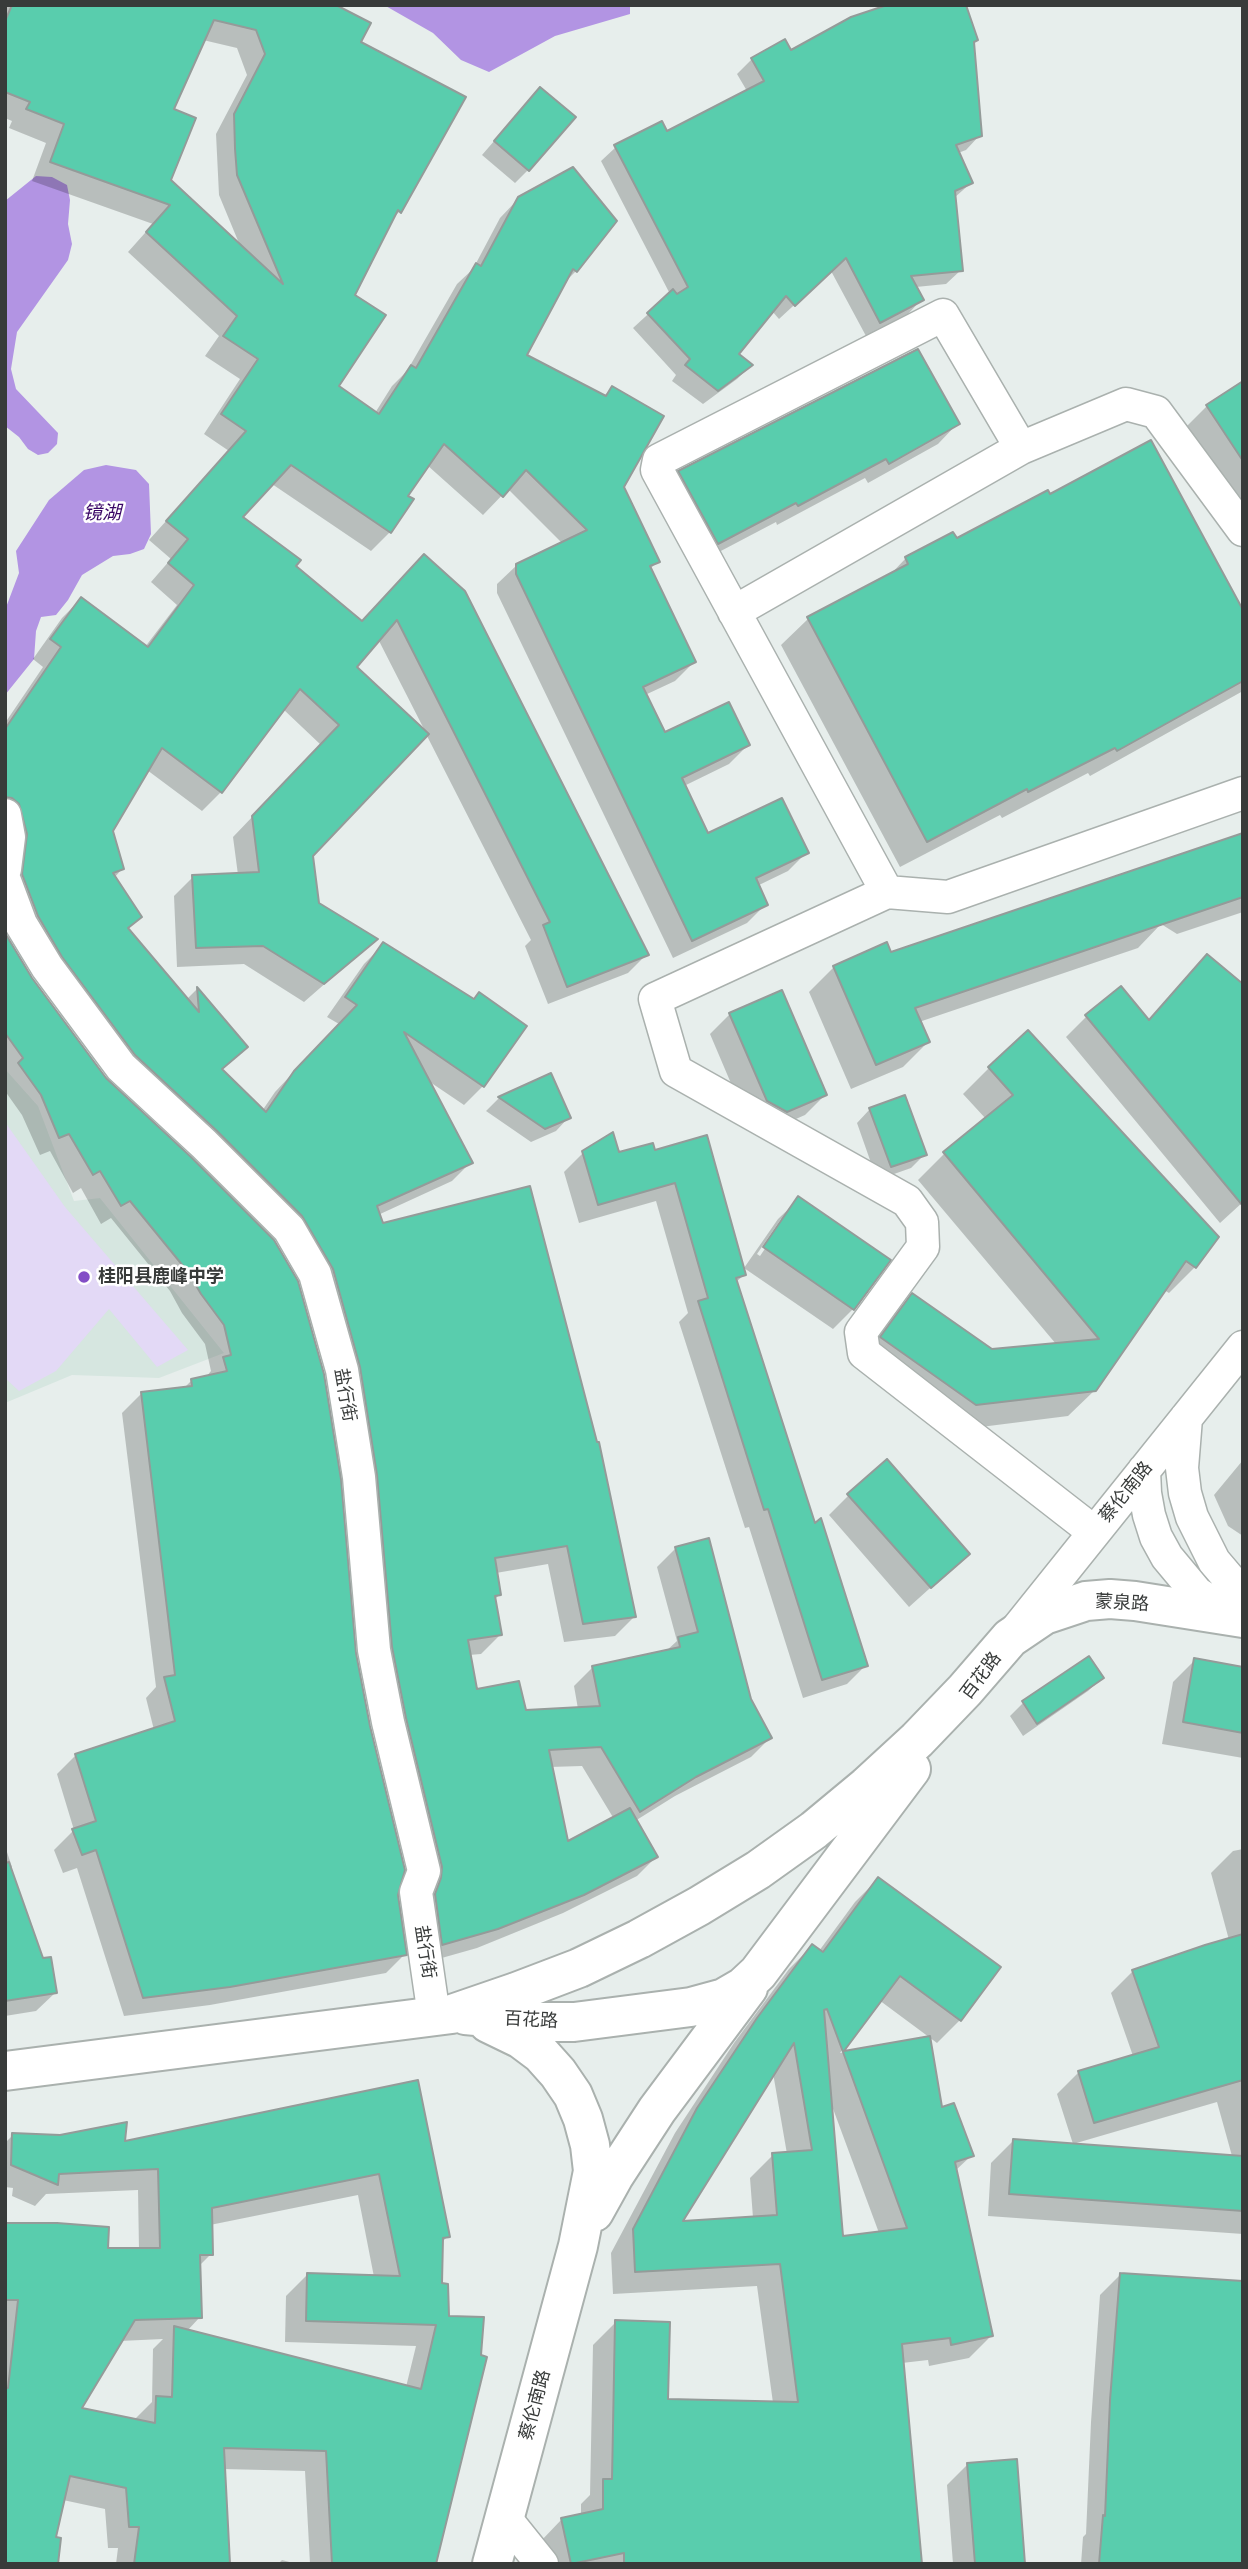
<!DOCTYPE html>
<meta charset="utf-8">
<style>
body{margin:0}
#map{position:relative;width:1248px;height:2569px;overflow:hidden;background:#e7eeec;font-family:Mulish,sans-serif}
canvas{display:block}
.frame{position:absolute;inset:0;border:7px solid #383b3a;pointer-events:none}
</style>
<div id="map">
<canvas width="1248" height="2569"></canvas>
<div class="frame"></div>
</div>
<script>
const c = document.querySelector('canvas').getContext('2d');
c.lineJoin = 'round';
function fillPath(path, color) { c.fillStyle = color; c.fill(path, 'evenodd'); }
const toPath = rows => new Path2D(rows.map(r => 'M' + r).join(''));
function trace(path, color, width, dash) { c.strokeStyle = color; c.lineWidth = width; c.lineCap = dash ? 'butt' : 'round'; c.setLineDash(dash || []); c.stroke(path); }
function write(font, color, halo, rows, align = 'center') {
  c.font = font + ' Mulish,"Noto Sans SC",sans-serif'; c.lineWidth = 5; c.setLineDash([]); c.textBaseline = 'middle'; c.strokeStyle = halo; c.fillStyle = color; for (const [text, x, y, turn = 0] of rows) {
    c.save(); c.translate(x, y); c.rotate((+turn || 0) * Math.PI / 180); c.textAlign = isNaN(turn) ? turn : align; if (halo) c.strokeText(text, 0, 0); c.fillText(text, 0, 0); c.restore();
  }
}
const built = toPath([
 [5,1069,38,1106,74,1201,100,1198,224,1353,159,1378,72,1375,5,1403]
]);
const green = toPath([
 [5,1122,65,1207,188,1350,157,1367,109,1309,56,1371,19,1391,5,1378]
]);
const water = toPath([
 [384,5,630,5,630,14,555,36,489,72,461,60,433,33],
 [36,176,52,177,67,185,70,200,68,224,72,244,68,260,17,332,11,369,16,389,58,433,57,444,48,453,38,455,28,449,19,437,5,426,5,201],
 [106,465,136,470,149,484,151,534,144,549,130,554,113,556,82,575,68,600,56,615,41,617,36,631,34,659,5,695,5,610,19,573,16,551,49,500,84,470]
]);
const shadow = toPath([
 [5,5,332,5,359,42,400,211,390,221,353,296,337,387,375,413,392,386,407,371,457,284,473,269,500,218,519,198,576,271,563,284,525,356,604,396,612,388,622,487,658,561,650,569,694,662,675,681,645,695,664,734,748,745,729,764,684,786,707,835,807,852,788,871,757,886,766,904,747,923,673,958,497,593,497,584,517,565,562,543,508,489,483,515,427,465,406,496,390,532,371,551,272,484,241,518,294,567,361,623,405,575,647,954,628,973,548,1004,525,946,531,940,426,734,311,856,318,904,375,940,304,1002,244,964,177,967,174,896,193,877,238,875,233,837,321,745,283,709,221,792,202,811,147,770,111,831,122,869,114,878,140,917,127,930,186,1000,197,989,246,1047,221,1071,262,1111,275,1092,339,1024,327,1017,364,964,383,945,473,1001,524,1026,483,1086,464,1105,427,1080,471,1162,452,1181,378,1215,382,1225,634,1617,615,1636,564,1642,548,1564,496,1573,499,1595,494,1600,500,1635,481,1654,469,1655,476,1691,525,1712,578,1709,574,1686,593,1667,665,1652,677,1641,657,1567,676,1548,770,1738,751,1757,675,1796,635,1821,656,1857,637,1876,563,1913,477,1948,424,1963,342,1387,283,1235,44,976,5,840,5,723,43,667,33,659,62,618,81,599,145,647,177,605,151,582,171,559,149,540,229,451,204,434,240,379,205,356,219,336,128,252,153,224,32,181,46,143,9,128,12,121,5,118],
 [203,40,237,48,247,75,216,134,219,195,241,248,169,180,171,110],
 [378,639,426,733,355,667],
 [582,1766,614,1819,566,1843,550,1767],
 [878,5,964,5,972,44,980,135,966,150,958,153,971,183,954,198,961,270,946,284,916,287,922,299,908,314,866,336,831,271,779,319,772,311,737,354,751,365,737,379,703,404,672,381,676,375,633,328,670,294,601,161,616,147,666,134,747,91,737,74,752,59,790,52,880,9],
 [527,103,528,170,515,183,482,155],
 [1243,383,1243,527,1181,432,1207,406],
 [958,423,938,444,868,483,865,478,777,525,776,522,698,563,659,492,679,472],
 [956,541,1243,613,1243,691,1090,776,1088,773,1002,818,1000,815,900,867,781,645,808,619,888,577,906,558],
 [1243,835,1243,912,1177,934,1161,924,1138,948,919,1022,928,1042,903,1067,851,1089,809,992,834,967,890,954],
 [5,937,30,977,105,1079,190,1158,354,1654,405,1954,386,1973,210,2005,124,2016,77,1868,63,1873,54,1850,74,1830,57,1774,76,1755,154,1730,146,1698,156,1687,122,1413,141,1394,183,1389,192,1380,206,1377,211,1371,205,1344,182,1313,170,1291,111,1218,101,1224,81,1188,73,1193,50,1151,40,1155,22,1115,5,1091],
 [1121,988,1243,1202,1220,1223,1066,1037,1086,1017],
 [730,1014,825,1095,805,1115,766,1132,747,1121,710,1034],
 [989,1068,1195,1267,1169,1293,1164,1290,1095,1390,1068,1416,949,1431,855,1364,886,1322,912,1296,992,1350,1056,1344,918,1180,944,1154,986,1119,963,1094],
 [550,1075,569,1117,556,1131,531,1142,486,1111,499,1098],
 [870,1109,925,1154,911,1168,877,1180,857,1123],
 [654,1152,744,1275,736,1282,814,1526,866,1665,847,1684,803,1698,749,1527,745,1528,679,1322,688,1313,656,1201,579,1223,564,1172,583,1153,618,1155],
 [799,1199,853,1309,833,1329,744,1268,778,1219],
 [781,1219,785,1219,760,1256,757,1254],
 [1243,1460,1243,1536,1228,1526,1214,1495],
 [849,1495,968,1554,909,1607,829,1515],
 [1195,1660,1243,1668,1243,1758,1162,1744,1173,1682],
 [1102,1678,1088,1691,1023,1736,1010,1716,1023,1703],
 [5,1846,12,1867,10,1869,55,1993,36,2011,5,2016],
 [1243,1849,1243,2234,988,2216,991,2163,1013,2141,1232,2156,1217,2102,1073,2144,1057,2094,1079,2072,1133,2056,1111,1993,1133,1971,1229,1940,1211,1873,1233,1851],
 [878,1879,960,2020,937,2043,879,2000,840,2053,929,2038,941,2110,972,2155,955,2171,992,2335,969,2358,929,2366,928,2360,902,2363,773,2564,544,2564,540,2542,562,2519,581,2516,581,2504,590,2495,593,2345,616,2322,666,2401,773,2403,757,2286,613,2294,611,2253,675,2133,734,2043,789,1969,812,1946,819,1951,855,1902],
 [773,2073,787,2154,773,2155,750,2178,753,2218,680,2223],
 [832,2106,879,2233,841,2238],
 [416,2082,448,2236,441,2243,435,2564,310,2564,305,2471,223,2469,228,2564,116,2564,118,2548,108,2548,105,2509,63,2500,5,2564,5,2252,139,2250,138,2190,46,2194,35,2206,12,2196,13,2188,5,2187,5,2143,13,2135,124,2144],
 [358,2195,374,2277,307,2275,286,2296,285,2342,416,2346,406,2387,187,2331,200,2317,199,2266,211,2254,210,2225],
 [163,2339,153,2349,152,2402,134,2420,79,2409,120,2341],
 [1120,2275,1243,2564,1081,2564,1083,2537,1086,2534,1091,2422,1100,2295],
 [967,2465,1023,2564,953,2564,947,2485],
 [282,2560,297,2564,278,2564]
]);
const building = toPath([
 [12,5,336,5,371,23,361,42,466,97,401,213,398,210,355,295,386,315,339,386,379,414,411,365,416,368,476,263,481,266,518,197,573,167,617,221,577,272,573,269,527,355,606,396,612,386,664,416,624,487,660,562,650,566,696,662,643,687,665,732,729,702,750,745,682,778,708,833,782,798,809,853,756,878,768,905,692,941,516,574,516,564,587,530,526,470,503,497,444,444,408,496,414,499,391,533,291,465,243,517,301,560,296,566,362,621,424,554,465,591,649,955,567,987,543,925,550,922,397,620,357,667,429,734,313,856,319,903,378,939,324,984,263,946,196,948,192,875,259,872,252,816,339,725,300,689,222,793,162,748,113,831,124,869,113,873,142,917,128,928,199,1012,197,987,248,1047,222,1069,266,1112,294,1071,357,1005,345,997,383,942,474,999,479,992,527,1026,484,1087,404,1032,473,1163,377,1206,383,1223,530,1186,597,1442,599,1442,636,1617,583,1624,567,1546,495,1558,501,1595,495,1596,502,1635,468,1640,477,1689,519,1681,526,1710,600,1706,592,1666,680,1647,678,1637,698,1632,675,1547,709,1538,751,1699,772,1738,696,1777,640,1812,601,1747,549,1750,568,1841,630,1808,658,1857,584,1895,498,1929,442,1945,435,1894,441,1878,442,1867,406,1718,392,1647,377,1475,360,1367,333,1269,302,1216,217,1131,135,1055,62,957,38,916,22,874,27,834,19,804,12,798,5,797,5,729,61,647,50,639,81,597,148,647,194,585,168,563,188,539,166,521,246,431,221,414,258,359,223,336,237,316,146,232,170,205,50,162,64,124,26,109,30,102,5,92,5,21,12,5],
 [214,20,256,30,265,54,234,114,235,149,237,175,283,284,171,180,196,118,174,109,214,20],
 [887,5,966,5,978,40,974,42,982,136,956,145,973,183,955,191,963,271,911,276,924,300,880,323,846,258,795,306,786,296,739,354,753,365,718,391,685,365,690,359,647,313,673,289,677,294,688,287,614,145,662,121,667,131,764,81,751,58,785,39,791,50,851,17,887,5],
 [540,87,576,117,529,171,494,141,540,87],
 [918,349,960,424,889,464,886,459,798,506,796,503,718,544,678,471,918,349],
 [1243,381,1243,461,1206,405,1243,381],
 [1151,440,1243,610,1243,681,1117,751,1115,748,1028,792,1027,789,927,842,807,617,908,564,905,557,953,532,957,538,1048,490,1050,494,1151,440],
 [1243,833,1243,897,915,1008,930,1042,876,1065,833,966,887,942,891,952,1243,833],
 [5,933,32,978,106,1078,191,1157,274,1240,298,1281,324,1374,341,1479,356,1653,370,1726,405,1870,398,1895,407,1955,230,1987,143,1998,96,1850,82,1855,72,1829,96,1821,75,1754,175,1721,164,1677,175,1675,141,1392,192,1386,191,1379,227,1371,223,1357,231,1355,224,1325,201,1294,188,1272,130,1201,121,1206,100,1171,93,1175,69,1134,59,1138,41,1095,18,1063,23,1058,5,1033,5,933],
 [1207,954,1243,984,1243,1206,1085,1015,1121,986,1149,1020,1207,954],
 [782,990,827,1095,787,1112,767,1101,729,1013,782,990],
 [1028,1030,1219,1237,1196,1268,1186,1261,1096,1391,976,1405,880,1337,912,1293,992,1349,1099,1339,943,1152,1013,1095,988,1067,1028,1030],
 [551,1073,571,1118,545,1129,498,1097,551,1073],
 [905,1095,927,1155,891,1167,869,1108,905,1095],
 [613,1132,619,1152,653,1143,655,1150,707,1135,746,1275,736,1278,815,1523,821,1518,868,1666,822,1680,768,1509,764,1510,698,1301,708,1298,675,1183,598,1205,582,1151,613,1132],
 [798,1196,891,1260,854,1310,763,1247,798,1196],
 [887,1459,970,1554,931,1588,847,1494,887,1459],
 [1089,1656,1104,1678,1037,1724,1022,1701,1089,1656],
 [1194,1658,1243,1667,1243,1733,1183,1722,1194,1658],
 [9,1862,43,1958,51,1957,57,1993,5,2001,5,1863,9,1862],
 [878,1877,1001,1967,961,2021,900,1976,844,2051,930,2036,942,2107,954,2103,974,2156,955,2162,993,2336,951,2345,950,2338,902,2344,922,2564,624,2564,624,2553,571,2564,561,2518,603,2509,603,2479,612,2479,615,2320,670,2322,668,2399,798,2402,780,2264,635,2272,633,2229,697,2108,757,2018,812,1944,823,1952,878,1877],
 [827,2009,843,2052,907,2228,843,2236,824,2010,827,2009],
 [794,2043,812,2150,772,2153,777,2215,683,2221,794,2043],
 [1243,1934,1243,2080,1094,2123,1078,2071,1159,2047,1132,1970,1205,1945,1243,1934],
 [418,2080,450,2237,443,2238,442,2283,448,2284,449,2316,484,2317,481,2355,487,2357,436,2564,332,2564,326,2451,224,2448,230,2564,134,2564,139,2527,129,2527,126,2488,70,2476,56,2537,61,2538,58,2564,5,2564,5,2388,8,2388,18,2300,5,2300,5,2223,57,2223,109,2227,108,2248,160,2248,158,2169,59,2174,58,2185,11,2165,12,2133,60,2135,127,2122,125,2141,418,2080],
 [379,2174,400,2276,307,2273,306,2321,436,2325,421,2389,174,2326,172,2397,156,2396,155,2423,82,2408,135,2320,202,2318,200,2255,213,2255,212,2208,379,2174],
 [1013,2139,1243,2156,1243,2211,1009,2194,1013,2139],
 [1120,2273,1243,2281,1243,2564,1099,2564,1103,2515,1105,2516,1110,2400,1120,2273],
 [1017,2459,1025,2564,975,2564,967,2463,1017,2459]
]);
const minor = toPath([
 [1021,448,943,315,659,460,657,470,887,892,655,999,676,1071,907,1201,922,1222,923,1247,861,1332,864,1353,1094,1532],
 [734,612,1021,448,1126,404,1156,412,1243,530],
 [5,815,9,837,5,869],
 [5,881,21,924,47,967,121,1067,204,1144,289,1229,315,1274,342,1370,359,1477,374,1650,388,1722,424,1871,416,1892,434,2016],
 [887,892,948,897,1243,793],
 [1186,1418,1182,1468,1185,1493,1192,1517,1214,1561,1243,1595],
 [1144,1470,1145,1493,1149,1515,1156,1537,1167,1557,1197,1593,1230,1614],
 [1017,1629,1243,1347],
 [505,2518,542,2564]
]);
const major = toPath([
 [465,2015,542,2022,574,2022,691,2007,724,1998,743,1987,758,1973,911,1769],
 [488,2023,521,2039,541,2054,558,2073,573,2095,583,2119,590,2145,593,2171,578,2246,492,2564],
 [5,2071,452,2014,516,1992,579,1968,639,1939,699,1906,758,1870,814,1830,867,1786,917,1740,965,1690,1010,1638,1044,1615,1086,1601,1110,1599,1135,1601,1243,1618],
 [594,2212,614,2176,657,2110,748,1988]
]);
const markers = [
 [84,1277,7,"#834ec6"]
];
const poiNames = [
 ["桂阳县鹿峰中学",98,1277]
];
const streetNames = [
 ["盐行街",345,1395,80],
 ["蔡伦南路",1126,1492,-51],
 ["蒙泉路",1122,1603,3],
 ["百花路",981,1676,-53],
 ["盐行街",425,1952,81],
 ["百花路",531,2020,3],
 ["蔡伦南路",535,2405,-75]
];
const waterNames = [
 ["镜湖",102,513]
];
fillPath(built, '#d6e6e0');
fillPath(green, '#e3d9f6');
fillPath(water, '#b294e3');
fillPath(shadow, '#0003');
fillPath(building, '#59cdad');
trace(building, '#949b99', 2);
trace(minor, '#aab1ae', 35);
trace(major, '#aab1ae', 42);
trace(minor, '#fff', 32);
trace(major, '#fff', 38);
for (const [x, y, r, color] of markers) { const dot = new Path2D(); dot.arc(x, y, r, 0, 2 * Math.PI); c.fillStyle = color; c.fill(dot); trace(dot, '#fff', 2.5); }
write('bold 18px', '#383b3a', '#fff', poiNames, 'left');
write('18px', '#383b3a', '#fff', streetNames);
write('italic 19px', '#3a0666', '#fff', waterNames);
</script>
